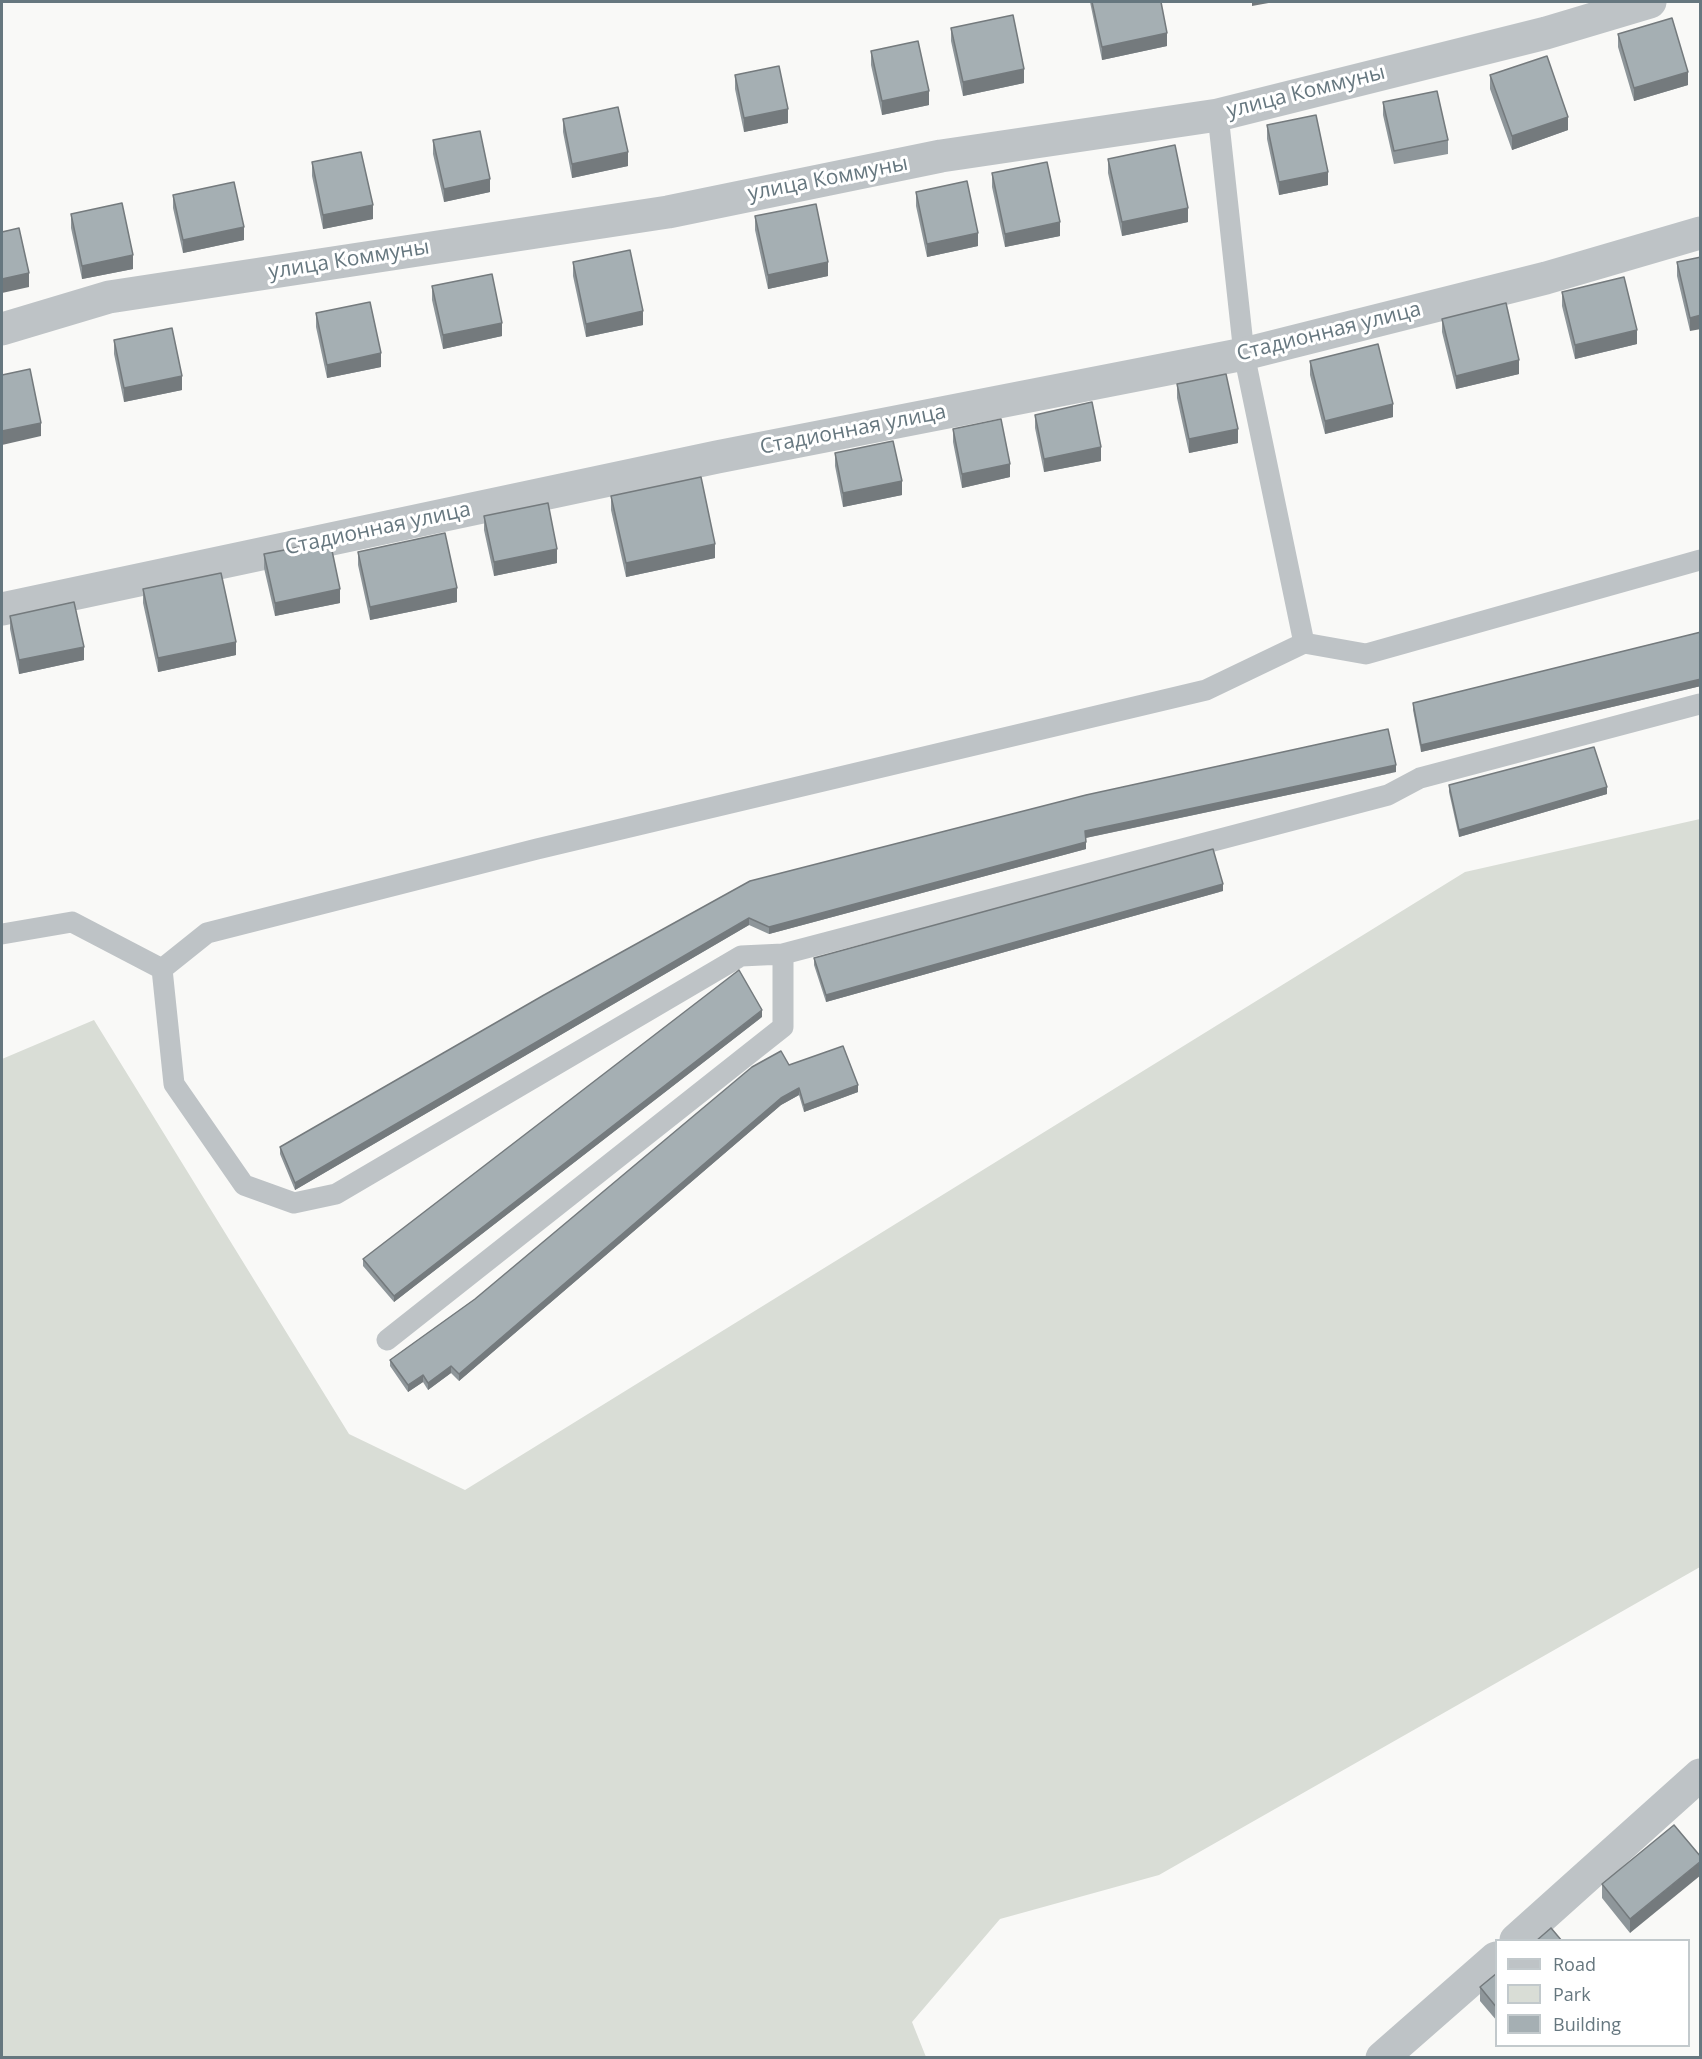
<!DOCTYPE html>
<meta charset="utf-8">
<style>
body{margin:0}
#map{position:relative;width:1702px;height:2059px;overflow:hidden;background:#f9f9f7;font-family:"Open Sans",sans-serif}
canvas{display:block}
.frame{position:absolute;inset:0;border:3px solid #66777f;pointer-events:none}
.legend{position:absolute;left:1495px;top:1939px;width:195px;height:108px;box-sizing:border-box;background:#fff;border:2px solid #c2c9cc;margin:0;padding:8px 10px;list-style:none;font-size:18px;color:#66777f}
.legend li{display:flex;align-items:center;gap:12px;height:30px}
.legend b{width:30px;border:2px solid #c2c9cc}
</style>
<div id="map">
<canvas width="1702" height="2059"></canvas>
<div class="frame"></div>
<ul class="legend">
<li><b style="height:8px;background:#bec3c6"></b>Road</li>
<li><b style="height:16px;background:#d9ddd6"></b>Park</li>
<li><b style="height:16px;background:#a5afb3"></b>Building</li>
</ul>
</div>
<script>
const c = document.querySelector('canvas').getContext('2d');
c.lineJoin = 'round';
function fillPath(path, color) { c.fillStyle = color; c.fill(path, 'evenodd'); }
const toPath = rows => new Path2D(rows.map(r => 'M' + r).join(''));
function trace(path, color, width, dash) { c.strokeStyle = color; c.lineWidth = width; c.lineCap = dash ? 'butt' : 'round'; c.setLineDash(dash || []); c.stroke(path); }
function write(font, color, halo, rows, align = 'center') {
  c.font = font + ' "Open Sans",sans-serif'; c.lineWidth = 6; c.setLineDash([]); c.textBaseline = 'middle'; c.strokeStyle = halo; c.fillStyle = color; for (const [text, x, y, turn = 0] of rows) {
    c.save(); c.translate(x, y); c.rotate((+turn || 0) * Math.PI / 180); c.textAlign = isNaN(turn) ? turn : align; if (halo) c.strokeText(text, 0, 0); c.fillText(text, 0, 0); c.restore();
  }
}
const green = toPath([
 [1700,819,1700,1567,1159,1875,1000,1919,912,2022,926,2057,2,2057,2,1059,94,1020,349,1434,465,1490,1465,872]
]);
const service = toPath([
 [1218,115,1244,354,1304,643],
 [1700,560,1366,654,1304,643,1206,690,537,849,207,933,162,969,174,1084,244,1185,294,1203,336,1194,741,956,783,954,1388,795,1420,778,1700,704],
 [2,934,72,922,162,969],
 [387,1340,783,1027,783,954]
]);
const minor = toPath([
 [2,329,109,297,668,212,941,156,1218,115,1546,33,1650,2],
 [2,609,717,457,1244,354,1546,278,1700,233],
 [1516,1940,1700,1775],
 [1382,2058,1496,1958]
]);
const wall = toPath([
 [1090,2,1161,2,1167,46,1102,60],
 [951,28,1024,83,963,96,951,41],
 [1618,34,1688,85,1634,101,1618,47],
 [871,51,929,105,882,115,871,65],
 [735,75,788,123,744,132,735,89],
 [1490,75,1568,130,1512,150,1490,89],
 [1383,102,1448,140,1448,154,1394,164,1383,115],
 [563,119,628,166,572,178,563,132],
 [1267,125,1328,185,1279,195,1267,139],
 [433,140,490,192,444,202,433,154],
 [1108,159,1188,222,1122,236,1108,173],
 [312,162,373,219,323,229,312,176],
 [992,173,1060,236,1005,247,992,187],
 [916,192,978,246,927,257,916,206],
 [173,195,244,240,183,253,173,208],
 [71,214,133,269,82,279,71,228],
 [755,216,828,276,768,289,755,230],
 [1701,257,1690,331,1677,276,1677,262],
 [573,262,643,325,586,337,573,276],
 [432,286,502,336,443,349,432,300],
 [1562,292,1637,344,1575,359,1562,306],
 [316,313,381,367,327,378,316,327],
 [1442,319,1519,374,1456,389,1442,332],
 [114,340,182,390,124,402,114,354],
 [1310,361,1393,417,1325,434,1310,375],
 [1177,384,1238,443,1189,453,1177,398],
 [1035,415,1101,461,1044,472,1035,428],
 [953,429,1010,477,962,488,953,442],
 [835,453,902,495,843,507,835,466],
 [611,496,715,558,626,577,611,510],
 [484,516,557,563,494,576,484,530],
 [358,552,457,602,370,620,358,565],
 [264,554,340,603,275,616,264,568],
 [143,589,236,655,158,672,143,603],
 [10,616,84,660,19,674,10,629],
 [1701,632,1701,686,1421,752,1413,710,1413,703],
 [1396,772,1086,838,1086,849,769,934,749,925,295,1190,280,1154,280,1147,750,881],
 [1449,785,1607,794,1459,837,1449,792],
 [1223,891,826,1002,814,965,814,958],
 [762,1017,394,1302,363,1266,363,1259],
 [789,1065,858,1092,804,1112,799,1095,781,1105,459,1381,451,1373,428,1390,423,1382,408,1392,390,1366,390,1360,475,1299],
 [1674,1825,1630,1933,1602,1898,1602,1884],
 [1497,1973,1497,2021,1480,2001,1480,1987]
]);
const shadedWall = toPath([
 [1252,2,1274,2,1252,6],
 [1167,33,1167,46,1102,60,1102,47],
 [1024,69,1024,83,963,96,963,82],
 [1688,72,1688,85,1634,101,1634,88],
 [929,91,929,105,882,115,882,101],
 [788,109,788,123,744,132,744,118],
 [1568,117,1568,130,1512,150,1512,136],
 [628,152,628,166,572,178,572,164],
 [1328,172,1328,185,1279,195,1279,182],
 [490,179,490,192,444,202,444,189],
 [373,205,373,219,323,229,323,215],
 [1188,208,1188,222,1122,236,1122,222],
 [1060,222,1060,236,1005,247,1005,234],
 [244,227,244,240,183,253,183,240],
 [978,233,978,246,927,257,927,244],
 [133,255,133,269,82,279,82,266],
 [828,262,828,276,768,289,768,275],
 [29,273,29,287,2,293,2,279],
 [643,311,643,325,586,337,586,324],
 [1701,315,1701,329,1690,331,1690,318],
 [502,323,502,336,443,349,443,335],
 [1637,330,1637,344,1575,359,1575,345],
 [381,353,381,367,327,378,327,365],
 [1519,360,1519,374,1456,389,1456,376],
 [182,376,182,390,124,402,124,388],
 [1393,404,1393,417,1325,434,1325,421],
 [41,423,41,436,2,445,2,431],
 [1238,429,1238,443,1189,453,1189,439],
 [1101,447,1101,461,1044,472,1044,459],
 [1010,464,1010,477,962,488,962,474],
 [902,481,902,495,843,507,843,493],
 [715,544,715,558,626,577,626,563],
 [557,549,557,563,494,576,494,562],
 [457,588,457,602,370,620,370,607],
 [340,589,340,603,275,616,275,603],
 [236,642,236,655,158,672,158,658],
 [84,647,84,660,19,674,19,660],
 [1701,679,1701,686,1421,752,1421,745],
 [1396,765,1396,772,1085,838,1085,831],
 [1607,787,1607,794,1459,837,1459,830],
 [1086,842,1086,849,769,934,769,927],
 [1223,884,1223,891,826,1002,826,995],
 [749,918,749,925,295,1190,295,1183],
 [762,1010,762,1017,394,1302,394,1296],
 [858,1085,858,1092,804,1112,804,1105],
 [799,1088,799,1095,781,1105,459,1381,459,1374,781,1098],
 [451,1366,451,1373,428,1390,428,1383],
 [423,1375,423,1382,408,1392,408,1385],
 [1701,1861,1701,1875,1630,1933,1630,1919]
]);
const building = toPath([
 [1092,2,1161,2,1167,33,1102,47,1092,2],
 [1013,15,1024,69,963,82,951,28,1013,15],
 [1672,18,1688,72,1634,88,1618,34,1672,18],
 [918,41,929,91,882,101,871,51,918,41],
 [1547,56,1568,117,1512,136,1490,75,1547,56],
 [779,66,788,109,744,118,735,75,779,66],
 [1437,91,1448,140,1394,151,1383,102,1437,91],
 [618,107,628,152,572,164,563,119,618,107],
 [1316,115,1328,172,1279,182,1267,125,1316,115],
 [480,131,490,179,444,189,433,140,480,131],
 [1175,145,1188,208,1122,222,1108,159,1175,145],
 [361,152,373,205,323,215,312,162,361,152],
 [1047,162,1060,222,1005,234,992,173,1047,162],
 [967,181,978,233,927,244,916,192,967,181],
 [234,182,244,227,183,240,173,195,234,182],
 [122,203,133,255,82,266,71,214,122,203],
 [816,204,828,262,768,275,755,216,816,204],
 [19,228,29,273,2,279,2,232,19,228],
 [630,250,643,311,586,324,573,262,630,250],
 [1701,257,1701,315,1690,318,1677,262,1701,257],
 [492,274,502,323,443,335,432,286,492,274],
 [1624,277,1637,330,1575,345,1562,292,1624,277],
 [370,302,381,353,327,365,316,313,370,302],
 [1506,303,1519,360,1456,376,1442,319,1506,303],
 [172,328,182,376,124,388,114,340,172,328],
 [1378,344,1393,404,1325,421,1310,361,1378,344],
 [30,369,41,423,2,431,2,375,30,369],
 [1226,374,1238,429,1189,439,1177,384,1226,374],
 [1092,402,1101,447,1044,459,1035,415,1092,402],
 [1001,419,1010,464,962,474,953,429,1001,419],
 [893,441,902,481,843,493,835,453,893,441],
 [701,477,715,544,626,563,611,496,701,477],
 [548,503,557,549,494,562,484,516,548,503],
 [445,533,457,588,370,607,358,552,445,533],
 [330,541,340,589,275,603,264,554,330,541],
 [221,573,236,642,158,658,143,589,221,573],
 [74,602,84,647,19,660,10,616,74,602],
 [1701,632,1701,679,1421,745,1413,703,1701,632],
 [1388,729,1396,765,1085,831,1086,842,769,927,749,918,295,1183,280,1147,544,995,750,881,1086,795,1388,729],
 [1594,747,1607,787,1459,830,1449,785,1594,747],
 [1213,849,1223,884,826,995,814,958,1213,849],
 [739,970,762,1010,394,1296,363,1259,739,970],
 [843,1046,858,1085,804,1105,799,1088,781,1098,459,1374,451,1366,428,1383,423,1375,408,1385,390,1360,475,1299,752,1067,781,1051,789,1065,843,1046],
 [1674,1825,1701,1857,1701,1861,1630,1919,1602,1884,1674,1825],
 [1551,1928,1562,1941,1536,1941,1551,1928],
 [1497,1973,1497,2008,1480,1987,1497,1973]
]);
const streetNames = [
 ["улица Коммуны",1306,92,-14],
 ["улица Коммуны",828,179,-11],
 ["улица Коммуны",349,260,-9],
 ["Стадионная улица",1329,332,-14],
 ["Стадионная улица",853,430,-11],
 ["Стадионная улица",378,529,-12]
];
fillPath(green, '#d9ddd6');
trace(service, '#bec3c6', 21);
trace(minor, '#bec3c6', 33);
fillPath(wall, '#8e969a');
fillPath(shadedWall, '#747a7d');
fillPath(building, '#a5afb3');
trace(building, '#747a7d', 1.5);
write('21px', '#66777f', '#fff', streetNames);
</script>
